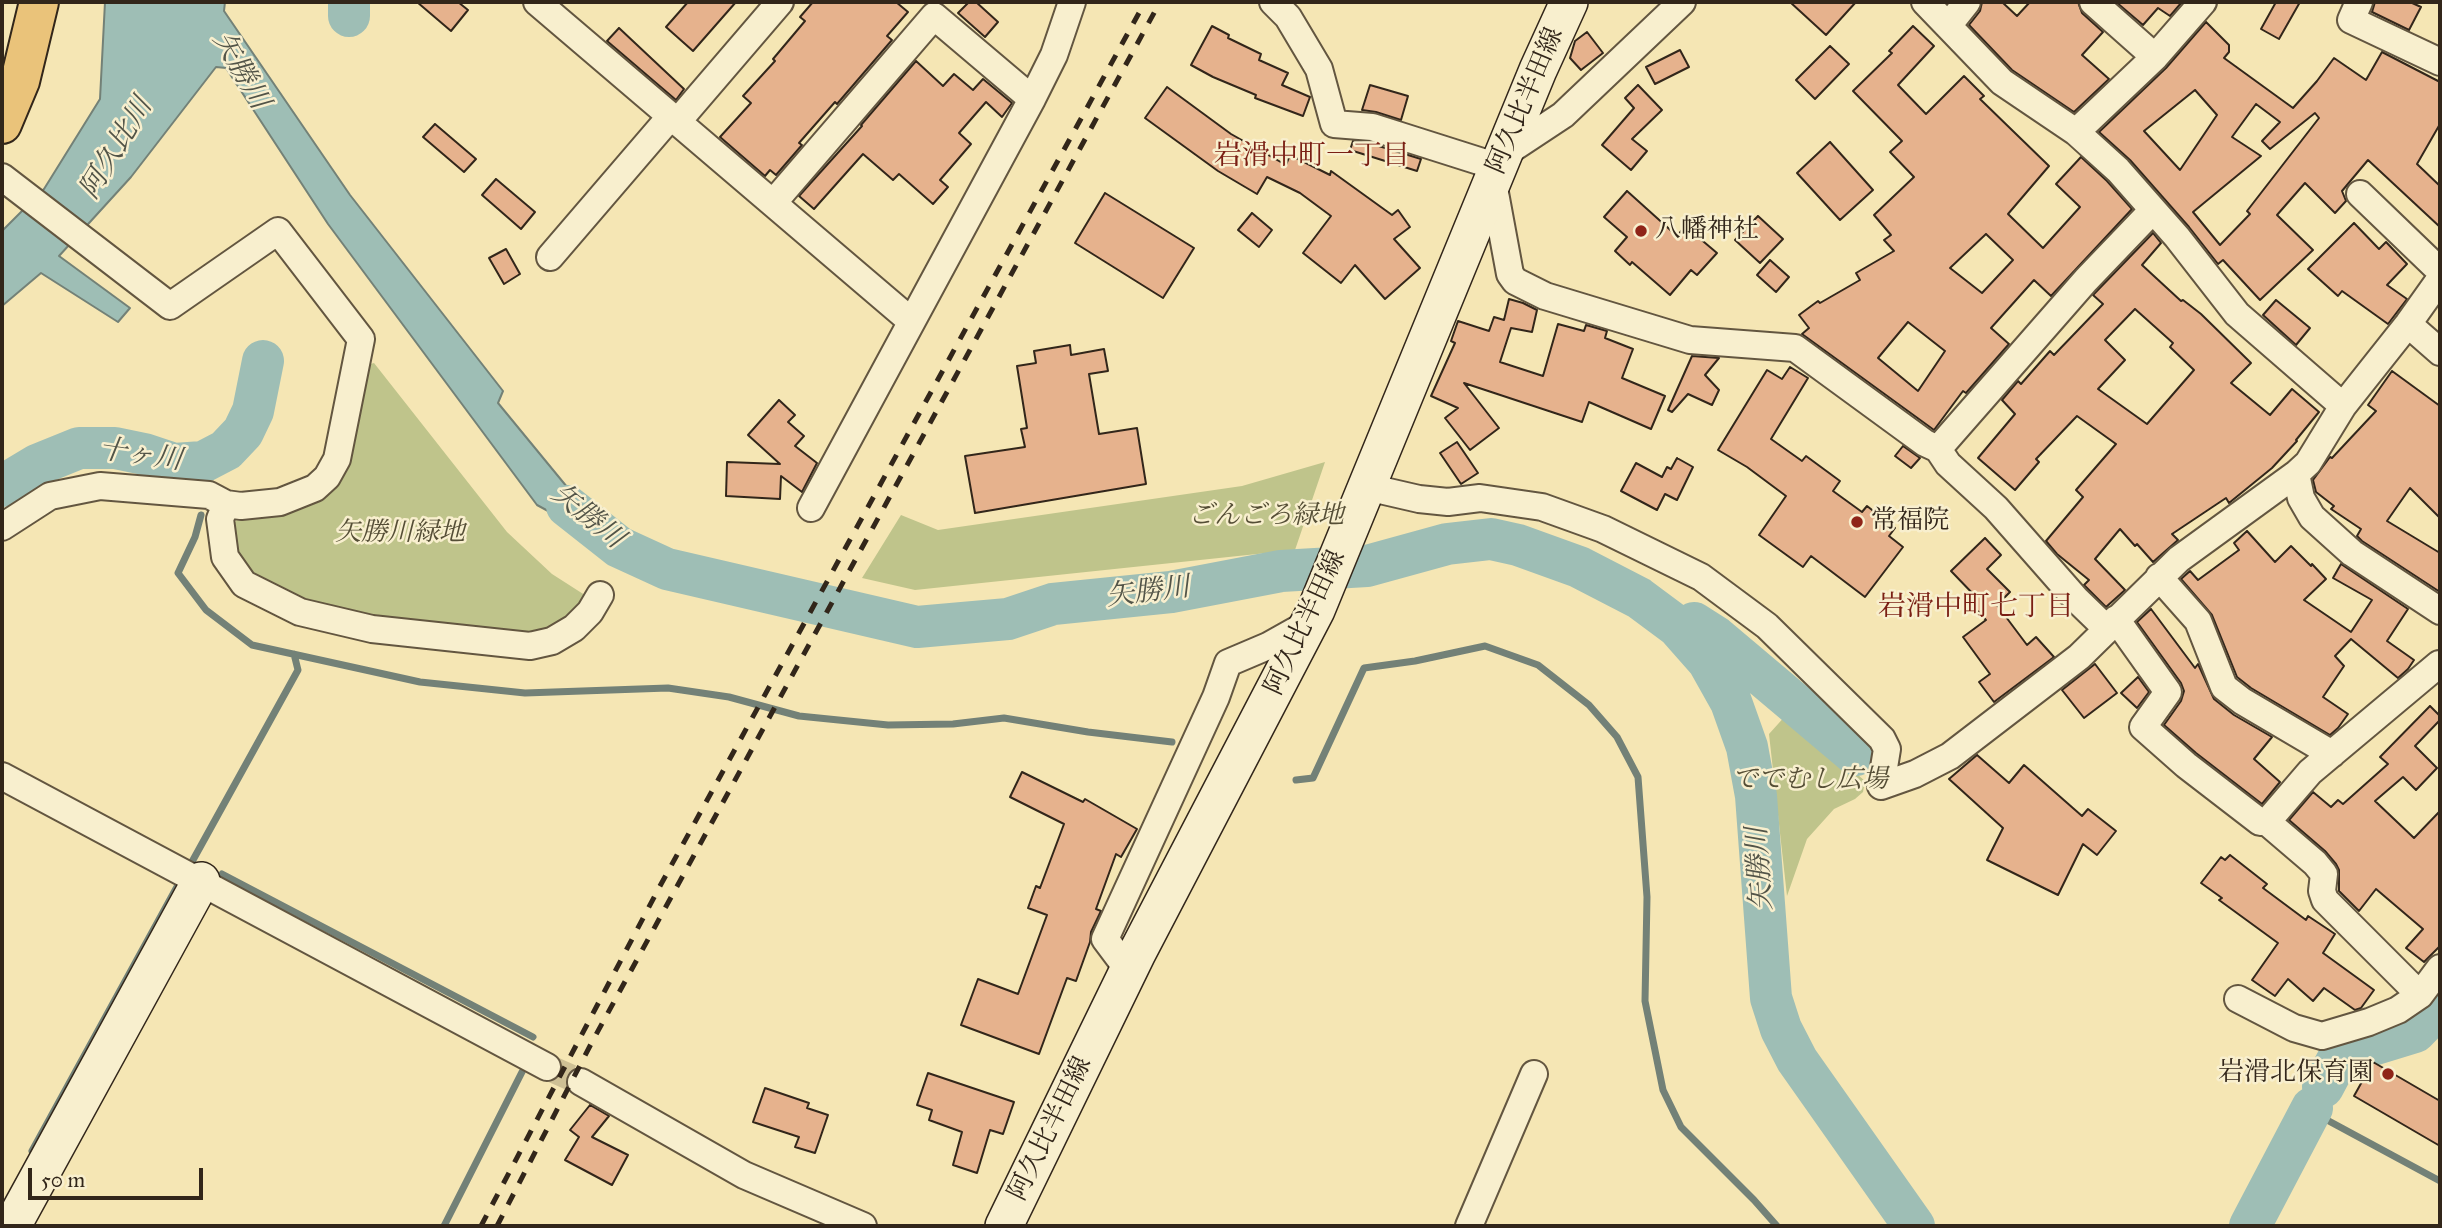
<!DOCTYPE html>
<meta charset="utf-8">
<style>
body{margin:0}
#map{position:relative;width:2442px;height:1228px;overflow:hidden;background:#f5e6b4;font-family:"IM FELL Great Primer",serif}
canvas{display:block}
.frame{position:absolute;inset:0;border:4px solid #32261a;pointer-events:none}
.scale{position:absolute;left:28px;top:1168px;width:175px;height:32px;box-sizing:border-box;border:4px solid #32261a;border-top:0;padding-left:9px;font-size:21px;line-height:24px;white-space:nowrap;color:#32261a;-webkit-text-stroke:5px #f8efce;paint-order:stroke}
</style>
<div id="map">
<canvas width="2442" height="1228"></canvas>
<div class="frame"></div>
<div class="scale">50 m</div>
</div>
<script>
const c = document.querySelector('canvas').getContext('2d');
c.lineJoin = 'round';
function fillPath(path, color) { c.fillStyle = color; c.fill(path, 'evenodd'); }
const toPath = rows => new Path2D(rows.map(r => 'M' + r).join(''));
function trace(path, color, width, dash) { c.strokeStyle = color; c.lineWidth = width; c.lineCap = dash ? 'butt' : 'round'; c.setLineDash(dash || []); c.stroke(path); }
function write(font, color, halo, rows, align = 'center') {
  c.font = font + ' "IM FELL Great Primer","Noto Serif JP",serif'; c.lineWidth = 5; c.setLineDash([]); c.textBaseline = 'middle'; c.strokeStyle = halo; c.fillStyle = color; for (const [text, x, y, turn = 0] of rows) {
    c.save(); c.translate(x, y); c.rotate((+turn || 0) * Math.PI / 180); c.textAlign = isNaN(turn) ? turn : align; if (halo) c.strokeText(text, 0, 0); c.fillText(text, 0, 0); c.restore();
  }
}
const green = toPath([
 [374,363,507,532,552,574,591,599,583,613,529,640,306,603,255,578,238,553,235,522,242,515,323,497,367,365],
 [1325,462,1295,550,915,590,862,578,901,515,938,530,1242,486],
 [1787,714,1865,781,1863,792,1855,799,1834,809,1807,839,1787,896,1769,734]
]);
const water = toPath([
 [105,2,225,2,224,11,350,195,503,391,498,403,618,549,537,505,328,224,226,68,216,67,131,177,59,256,130,308,118,322,41,273,2,306,2,231,44,189,100,99,105,2]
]);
const stream = toPath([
 [201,515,195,537,178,573,206,610,252,645,420,682,525,693,668,688,729,697,799,716,888,725,953,724,1004,718,1088,732,1172,742],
 [1296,780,1313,778,1364,668,1415,661,1485,646,1538,665,1589,705,1617,737,1638,777,1647,897,1645,1001,1663,1090,1681,1127,1754,1200,1777,1226],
 [188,869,298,670,294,654],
 [222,874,533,1037],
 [32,1151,178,885],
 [444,1226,522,1072],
 [2250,1226,2307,1121,2314,1113,2440,1181]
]);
const river = toPath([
 [349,16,349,2],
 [2,486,37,465,79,448,115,448,144,454,174,464,203,462,226,450,243,432,253,411,263,361],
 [567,506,619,547,667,569,917,627,1008,619,1053,604,1171,592,1281,571,1367,566,1447,544,1491,539,1518,545,1579,567,1639,598,1678,627,1708,661,1731,702,1747,747,1756,796,1771,998,1781,1029,1797,1060,1914,1226],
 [1694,623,1716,637,1856,755],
 [2323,1087,2340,1055,2415,1032,2440,1006],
 [2250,1226,2312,1108]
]);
const building = toPath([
 [417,2,458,2,468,10,451,31,417,2],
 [688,2,736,2,693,51,666,27,688,2],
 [813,2,896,2,908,12,887,36,892,40,837,104,835,102,799,143,802,145,776,175,770,170,765,176,720,137,751,103,743,96,775,61,773,59,805,21,800,17,813,2],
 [969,2,976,2,998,22,985,37,958,13,969,2],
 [1790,2,1856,2,1826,35,1790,2],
 [1982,2,2002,2,2017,16,2030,2,2078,2,2082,13,2103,32,2082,55,2109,79,2074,112,2012,70,1969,25,1980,11,1982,2],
 [2116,2,2182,2,2170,16,2158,8,2143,25,2116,2],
 [2276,2,2300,2,2279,39,2261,29,2276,2],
 [2375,2,2410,2,2421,7,2409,30,2372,12,2375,2],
 [2206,22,2229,45,2229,52,2224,58,2293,108,2317,81,2334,58,2366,80,2382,52,2440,82,2440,124,2417,164,2440,186,2440,227,2368,160,2342,191,2346,201,2335,213,2305,183,2277,215,2313,250,2260,300,2223,260,2218,264,2189,227,2130,160,2099,132,2166,68,2206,22],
 [2195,90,2217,115,2180,170,2144,131,2195,90],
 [2256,104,2280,122,2262,141,2270,149,2315,113,2319,118,2247,211,2250,214,2220,245,2193,212,2261,156,2232,137,2256,104],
 [1212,26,1229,35,1228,38,1261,54,1259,60,1288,73,1282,85,1310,97,1303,116,1255,98,1256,95,1213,77,1191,65,1212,26],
 [1913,26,1934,46,1898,85,1926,114,1964,76,1984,96,1980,99,2049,166,2008,214,2043,248,2080,207,2056,184,2081,157,2107,181,2132,209,2051,296,2034,280,1991,328,2009,344,1966,393,1963,391,1934,430,1802,334,1809,328,1799,315,1818,301,1820,303,1860,280,1856,273,1894,251,1884,240,1891,235,1874,215,1914,177,1890,152,1902,141,1853,91,1892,53,1889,51,1913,26],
 [1986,234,2013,260,1982,293,1950,268,1986,234],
 [1908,322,1945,351,1918,391,1878,358,1908,322],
 [619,28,684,89,676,100,607,41,619,28],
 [1587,32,1603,53,1581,70,1570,58,1575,41,1587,32],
 [1830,46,1849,64,1815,99,1796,80,1830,46],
 [1680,50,1689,67,1655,84,1646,67,1680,50],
 [916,61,943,86,954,74,973,90,983,79,1012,103,1002,117,986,102,959,133,971,144,940,180,948,187,933,204,899,174,893,180,863,154,814,209,799,196,862,126,861,125,916,61],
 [1370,85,1408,96,1401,120,1376,112,1362,110,1370,85],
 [1638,85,1662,110,1632,139,1647,151,1631,170,1602,145,1634,108,1625,98,1638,85],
 [1167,87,1231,134,1286,165,1290,155,1330,175,1331,171,1392,215,1398,210,1410,227,1394,239,1420,268,1385,299,1355,265,1341,283,1303,253,1331,216,1300,193,1267,177,1257,194,1218,171,1145,118,1167,87],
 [435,124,476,159,464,172,423,137,435,124],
 [1353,141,1369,143,1421,159,1417,171,1350,150,1353,141],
 [1830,142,1873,190,1840,220,1797,173,1830,142],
 [496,179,535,212,521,229,482,195,496,179],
 [1627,191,1677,236,1685,226,1717,253,1697,275,1691,270,1670,295,1632,262,1630,265,1615,251,1627,237,1604,217,1627,191],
 [1105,193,1194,248,1163,298,1075,243,1105,193],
 [1252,213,1272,230,1259,247,1238,230,1252,213],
 [1758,216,1783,239,1760,263,1735,240,1758,216],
 [2354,223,2379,249,2386,242,2407,264,2387,285,2407,299,2388,324,2342,291,2338,296,2308,269,2354,223],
 [2153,233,2161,243,2142,265,2181,301,2183,300,2201,314,2251,363,2231,383,2270,415,2292,389,2319,412,2296,440,2297,441,2272,468,2229,503,2226,498,2172,534,2178,540,2153,562,2137,544,2135,546,2120,529,2095,559,2125,590,2106,607,2084,585,2089,580,2057,554,2046,541,2083,497,2076,490,2116,444,2077,416,2036,459,2039,462,2015,490,1978,458,2015,414,2002,400,2018,381,2021,384,2050,351,2054,355,2103,304,2093,295,2153,233],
 [2135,309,2173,343,2170,347,2194,370,2147,424,2098,389,2125,360,2105,340,2135,309],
 [506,249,520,274,504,284,489,258,506,249],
 [1770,260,1789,277,1776,292,1757,275,1770,260],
 [1509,299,1523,303,1537,310,1532,332,1511,328,1500,362,1543,376,1558,324,1584,331,1586,325,1607,331,1605,338,1633,349,1622,378,1665,396,1651,429,1589,402,1582,422,1464,383,1499,428,1470,450,1445,418,1458,408,1431,396,1455,343,1451,341,1458,321,1489,331,1494,317,1504,320,1509,299],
 [2276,300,2310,328,2296,345,2263,315,2276,300],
 [1070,345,1071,355,1104,349,1108,371,1089,374,1099,434,1137,428,1146,484,975,513,965,456,1025,447,1021,429,1027,428,1017,366,1036,363,1034,351,1070,345],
 [1692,356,1719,358,1705,375,1719,390,1712,405,1688,394,1672,412,1668,410,1692,356],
 [1790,367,1808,378,1771,439,1802,461,1806,456,1840,481,1833,491,1862,512,1867,506,1895,528,1889,536,1903,547,1865,597,1811,556,1803,567,1759,535,1786,496,1747,467,1718,450,1767,370,1782,379,1790,367],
 [2392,371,2440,406,2440,518,2410,488,2387,521,2440,553,2440,592,2362,541,2357,536,2361,529,2331,509,2334,506,2316,492,2313,480,2330,457,2332,458,2376,411,2368,405,2392,371],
 [779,400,795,415,788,422,804,436,795,446,817,463,802,492,781,476,780,499,726,496,727,462,780,464,748,435,779,400],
 [1457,442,1478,473,1461,484,1440,453,1457,442],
 [1903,446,1920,458,1911,468,1895,456,1903,446],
 [1677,458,1693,467,1677,500,1665,494,1657,510,1621,491,1636,463,1662,477,1667,467,1671,469,1677,458],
 [2247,531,2275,562,2291,546,2311,566,2312,564,2326,579,2304,600,2351,632,2372,600,2333,578,2341,564,2408,609,2387,641,2414,660,2408,669,2398,678,2351,639,2335,656,2344,666,2323,697,2348,714,2338,728,2330,735,2251,688,2237,677,2212,615,2181,579,2190,571,2198,580,2239,550,2234,543,2247,531],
 [1985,538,2001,555,1987,569,2010,592,1997,605,2027,645,2036,637,2054,657,1994,702,1979,682,1990,674,1963,637,1986,620,1971,604,1977,598,1951,571,1985,538],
 [2151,609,2195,668,2198,664,2214,699,2234,715,2272,737,2254,759,2280,782,2262,804,2196,753,2164,725,2181,701,2184,691,2181,683,2137,622,2151,609],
 [2095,664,2117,693,2084,718,2062,690,2095,664],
 [2138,677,2149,692,2137,708,2121,693,2138,677],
 [2430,706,2440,716,2440,720,2415,746,2437,768,2416,790,2403,777,2375,801,2414,838,2440,811,2440,946,2424,962,2406,948,2423,929,2376,889,2359,911,2339,891,2339,870,2336,864,2325,851,2289,820,2313,792,2331,807,2338,800,2343,804,2388,764,2380,757,2430,706],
 [1977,755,2009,783,2024,765,2082,816,2088,809,2116,831,2097,855,2083,844,2058,895,1987,860,2003,828,1949,779,1977,755],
 [1022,772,1083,802,1085,799,1137,829,1121,857,1116,854,1096,909,1101,911,1091,932,1090,942,1076,981,1067,978,1039,1054,961,1025,978,979,1018,994,1047,915,1028,908,1036,886,1040,888,1064,824,1010,797,1022,772],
 [2230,855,2267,884,2263,888,2306,920,2308,916,2335,934,2323,953,2374,990,2361,1008,2355,1010,2324,988,2313,1001,2288,979,2275,996,2252,980,2278,943,2219,900,2222,898,2201,883,2221,857,2225,860,2230,855],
 [2373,1062,2440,1101,2440,1146,2354,1096,2373,1062],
 [928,1073,1014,1102,1003,1134,990,1130,977,1173,953,1165,962,1132,929,1120,932,1110,917,1105,928,1073],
 [765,1088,809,1103,807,1108,828,1115,815,1153,795,1147,799,1137,753,1122,765,1088],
 [590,1105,609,1116,592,1137,628,1155,612,1185,565,1160,579,1137,570,1130,590,1105]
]);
const streetTunnel = toPath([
 [547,1067,581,1082]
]);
const street = toPath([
 [537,2,911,321],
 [1273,2,1288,17,1319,69,1334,124,1372,127,1498,167],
 [1925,2,2002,82,2076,132,2118,170,2177,237,2237,314,2343,406],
 [2093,2,2155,57],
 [2359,2,2351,20,2440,62],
 [1948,26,1967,2],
 [678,121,780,2],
 [2076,132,2155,57,2203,2],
 [1504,154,1563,115,1682,2],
 [2,177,170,306,278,231,361,339,337,459,327,477,315,488,280,502,241,506,226,504,209,495,100,486,50,496,2,527],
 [1493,182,1510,274,1515,281,1545,296,1690,340,1795,348,1925,443,1938,449,1948,464,1996,508,2076,599,2107,629],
 [2360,194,2440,271],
 [773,203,934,16,1032,99],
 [550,257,671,116],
 [2408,324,2440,352],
 [1938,449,2086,280,2153,210],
 [2296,474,2301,498,2312,517,2352,553,2440,611],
 [1367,487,1419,499,1448,502,1480,498,1542,507,1603,529,1701,577,1767,626,1882,739,1887,749,1881,786],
 [226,504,220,519,225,557,244,584,300,612,372,629,530,646,552,641,574,628,590,612,600,595],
 [811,508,1032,99,1054,55,1072,2],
 [2159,577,2198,621,2224,687,2242,701,2332,754],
 [2116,619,2168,692,2143,727,2186,765,2260,822,2267,822,2315,863,2324,874,2322,891,2325,900,2420,995],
 [2,776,547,1067],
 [1881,786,1915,774,1950,756,2079,657,2179,559,2296,474,2308,463,2343,406,2408,324,2440,279],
 [2267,822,2310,772,2439,664],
 [1129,971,1105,939,1216,697,1228,663,1268,646,1309,623],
 [2238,999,2294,1028,2322,1036,2369,1022,2398,1010,2420,995,2440,968],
 [581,1082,744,1175,863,1226],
 [1469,1226,1534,1074]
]);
const secondary = toPath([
 [12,1226,201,881],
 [1004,1226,1137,953,1316,610,1538,70,1569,2]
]);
const primary = toPath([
 [2,124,20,81,39,2]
]);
const rail = toPath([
 [481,1226,660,886,1145,2],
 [497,1226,592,1042,1160,2]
]);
const markers = [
 [1641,231,7,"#8f2418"],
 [1857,522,7,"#8f2418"],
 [2388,1074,7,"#8f2418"]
];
const streetNames = [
 ["阿久比半田線",1526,101,-67],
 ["阿久比半田線",1306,623,-65],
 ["阿久比半田線",1051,1129,-64]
];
const poiNames = [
 ["八幡神社",1655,231],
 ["常福院",1871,522],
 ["岩滑北保育園",2374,1074,"right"]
];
const parkNames = [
 ["ごんごろ緑地",1266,517],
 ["矢勝川緑地",400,534],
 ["ででむし広場",1810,781]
];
const waterNames = [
 ["矢勝川",240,71,60],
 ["阿久比川",117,149,-59],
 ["十ヶ川",140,456,8],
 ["矢勝川",587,517,39],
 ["矢勝川",1148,593,-7],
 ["矢勝川",1761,869,-94]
];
const neighbourhoodNames = [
 ["岩滑中町一丁目",1312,157],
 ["岩滑中町七丁目",1976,608]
];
fillPath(green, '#bfc48b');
fillPath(water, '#9ebeb5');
trace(water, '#738177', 2);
trace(stream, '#738177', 7);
trace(river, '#9ebeb5', 42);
fillPath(building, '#e6b28d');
trace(building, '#32261a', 2);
trace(streetTunnel, '#cec095', 26, [26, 13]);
trace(street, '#635640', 30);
trace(secondary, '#32261a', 40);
trace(primary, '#32261a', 42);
trace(street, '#f8efce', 26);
trace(secondary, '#f8efce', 37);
trace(primary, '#eac37a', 38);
trace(rail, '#32261a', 5, [12, 12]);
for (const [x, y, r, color] of markers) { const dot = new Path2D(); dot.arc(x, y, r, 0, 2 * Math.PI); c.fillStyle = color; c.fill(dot); trace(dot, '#f8efce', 2.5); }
write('26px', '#32261a', '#f8efce', streetNames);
write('26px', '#32261a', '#f8efce', poiNames, 'left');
write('italic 26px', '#554e36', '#f8efce', parkNames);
write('italic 28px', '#525448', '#f8efce', waterNames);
write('28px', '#7a1f14', '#f8efce', neighbourhoodNames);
</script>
